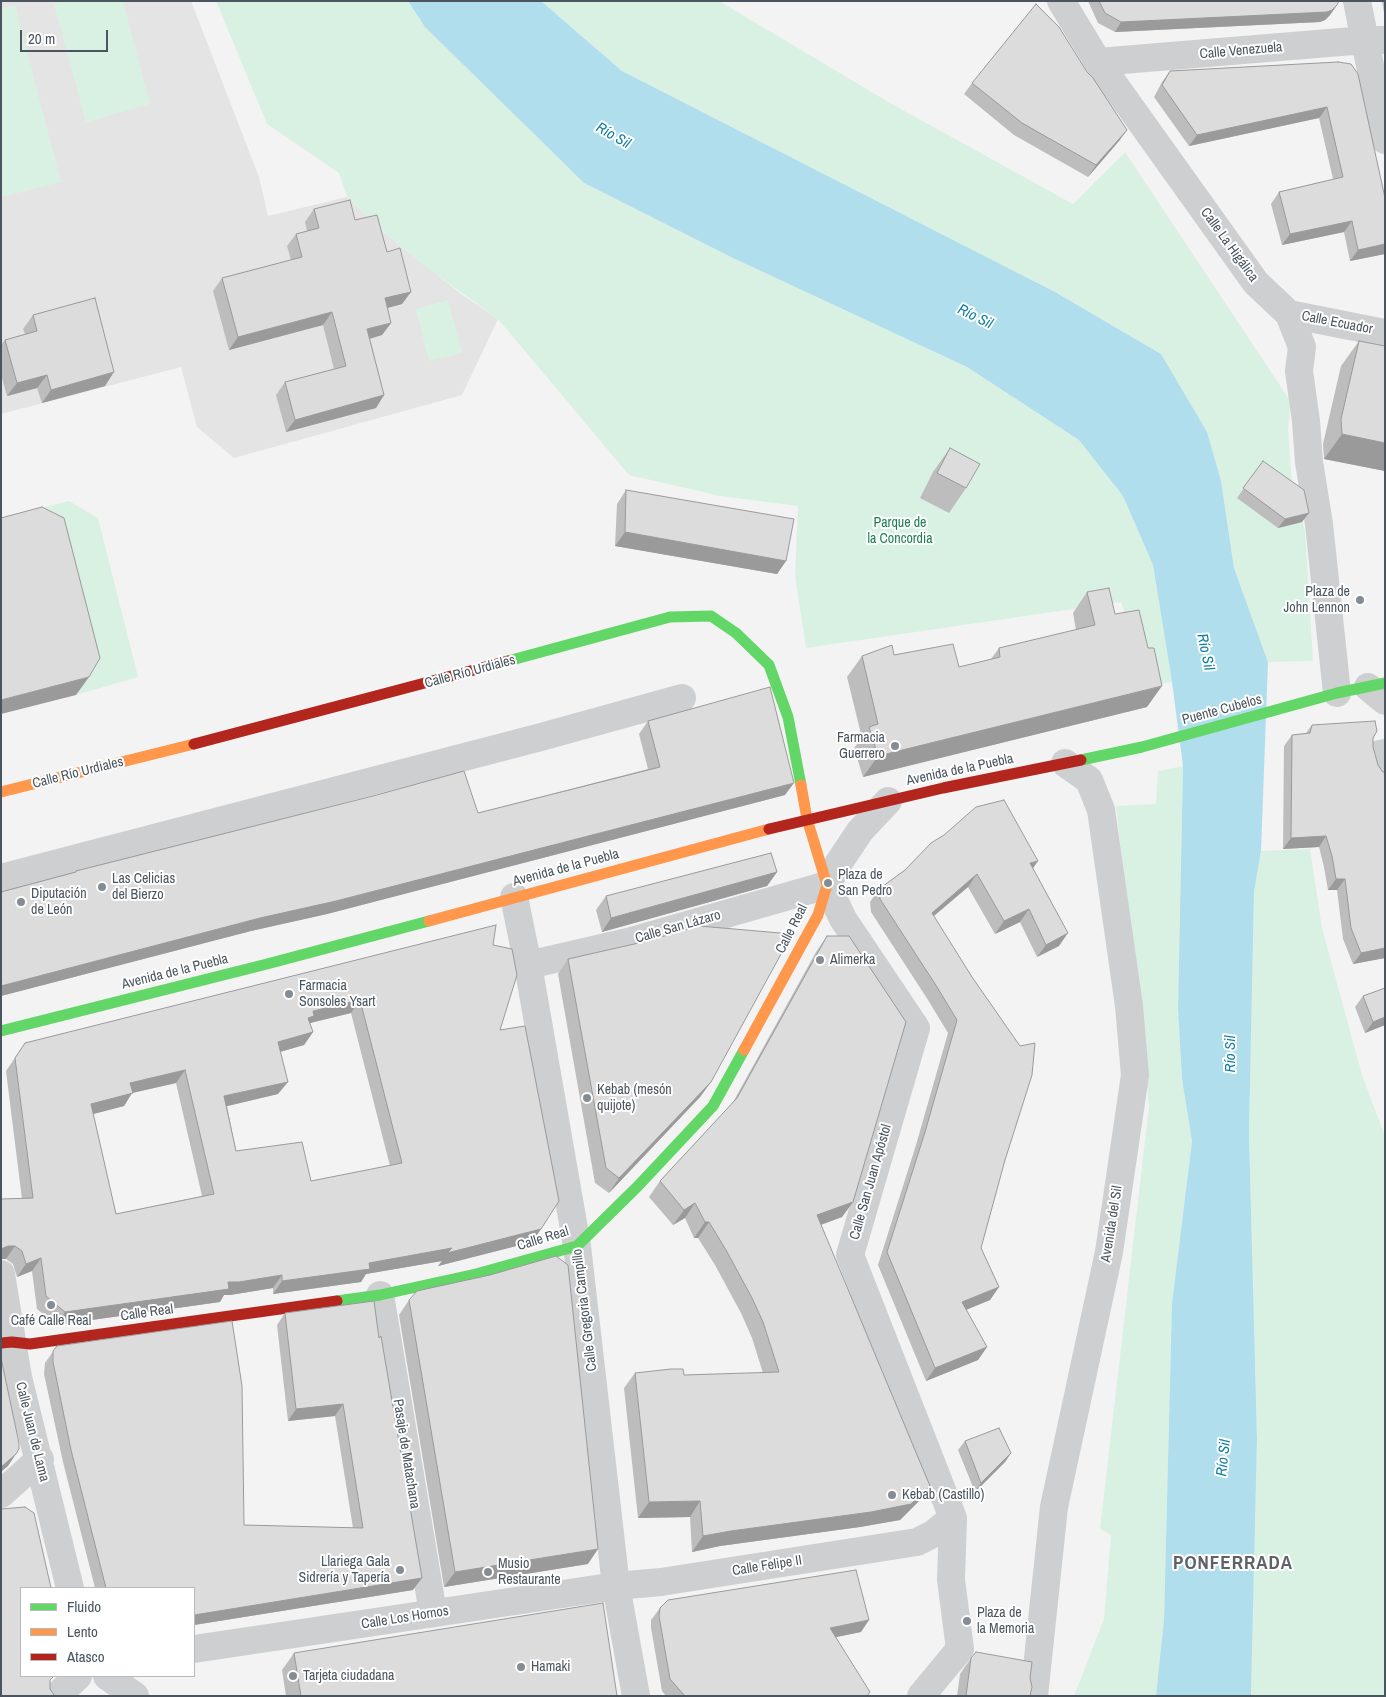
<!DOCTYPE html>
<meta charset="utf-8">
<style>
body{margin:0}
#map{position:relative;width:1386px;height:1697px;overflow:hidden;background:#f3f3f3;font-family:"Archivo Narrow",sans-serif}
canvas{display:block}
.frame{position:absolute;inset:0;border:2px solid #4a555f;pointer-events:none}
.legend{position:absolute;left:20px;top:1587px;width:175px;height:90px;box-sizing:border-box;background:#fff;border:1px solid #b7bbbf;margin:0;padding:6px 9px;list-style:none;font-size:15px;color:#4a555f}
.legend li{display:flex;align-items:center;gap:10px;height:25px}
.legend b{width:25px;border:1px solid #b7bbbf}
.scale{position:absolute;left:20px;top:30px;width:88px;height:22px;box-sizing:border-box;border:2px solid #4a555f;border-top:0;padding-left:6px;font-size:15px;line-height:18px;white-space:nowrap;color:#4a555f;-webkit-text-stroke:4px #fff;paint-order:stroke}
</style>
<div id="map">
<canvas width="1386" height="1697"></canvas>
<div class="frame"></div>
<ul class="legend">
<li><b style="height:6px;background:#63d668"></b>Fluido</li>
<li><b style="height:6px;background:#ff974d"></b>Lento</li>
<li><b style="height:6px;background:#b3261e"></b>Atasco</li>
</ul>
<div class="scale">20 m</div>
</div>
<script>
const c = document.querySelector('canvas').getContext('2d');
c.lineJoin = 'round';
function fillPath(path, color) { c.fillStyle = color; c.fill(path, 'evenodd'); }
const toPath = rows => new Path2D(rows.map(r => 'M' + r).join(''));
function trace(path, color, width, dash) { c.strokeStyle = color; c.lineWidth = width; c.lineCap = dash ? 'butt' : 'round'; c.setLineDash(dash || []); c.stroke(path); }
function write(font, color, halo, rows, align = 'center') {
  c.font = font + ' "Archivo Narrow",sans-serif'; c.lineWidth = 4; c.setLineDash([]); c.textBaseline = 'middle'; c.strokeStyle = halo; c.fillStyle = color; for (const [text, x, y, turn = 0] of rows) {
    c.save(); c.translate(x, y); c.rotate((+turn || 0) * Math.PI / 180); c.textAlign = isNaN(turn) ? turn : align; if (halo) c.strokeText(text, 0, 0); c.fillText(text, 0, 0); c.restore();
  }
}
const education = toPath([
 [1,1,191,1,259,177,268,216,347,197,387,235,461,294,498,319,462,395,234,458,197,427,181,367,1,414]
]);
const green = toPath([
 [63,1,123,1,150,104,86,122,54,4],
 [216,1,408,1,425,27,584,183,733,258,967,367,1079,440,1123,496,1153,565,1172,682,1151,686,1121,602,806,648,795,576,798,506,720,496,629,475,498,319,422,264,387,235,347,197,339,173,267,124],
 [541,1,719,1,890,103,1073,204,1125,152,1291,402,1288,428,1292,483,1305,531,1313,661,1268,662,1234,568,1221,481,1161,354,1055,292,622,71],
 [15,5,61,182,1,197,1,9],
 [448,300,462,353,429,361,416,309],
 [69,501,98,518,138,677,76,695,87,675,1,518],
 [1183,766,1178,1009,1182,1079,1192,1141,1172,1303,1164,1619,1156,1696,1074,1696,1104,1619,1111,1535,1100,1529,1149,1106,1116,806,1156,804,1158,771],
 [1310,849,1322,928,1362,1075,1385,1136,1385,1696,1251,1696,1257,1439,1249,1133,1254,892,1261,851]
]);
const water = toPath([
 [408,1,541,1,622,71,1055,292,1161,354,1207,432,1221,481,1234,568,1268,662,1261,851,1254,892,1249,1133,1257,1439,1251,1696,1156,1696,1164,1619,1172,1303,1192,1141,1182,1079,1178,1009,1183,766,1172,682,1153,565,1123,496,1079,440,967,367,733,258,584,183,425,27]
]);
const street = toPath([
 [1061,1,1098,62,1256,283,1289,314,1302,347,1299,371,1306,421,1309,462,1319,524,1337,693],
 [1357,1,1385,140],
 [1098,62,1365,40,1385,40],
 [1289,314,1385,333],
 [1368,687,1385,701],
 [1385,753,1380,754,1385,771],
 [1,878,541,737,682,698],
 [827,885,843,919,916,1028,850,1255,953,1518,951,1580,960,1649,921,1696],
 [827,885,838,864,860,831,888,801],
 [514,897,528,965,577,1246,616,1586,636,1696],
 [528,965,628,942,827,885],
 [1,1274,18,1377,70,1588],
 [380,1295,433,1613],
 [1,1494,40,1459],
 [194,1649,616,1586,661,1582,917,1542,933,1534,953,1518],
 [107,1676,135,1696],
 [57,1696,78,1676],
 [1034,1696,1054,1507,1109,1252,1135,1075,1129,1006,1101,810,1089,780,1065,763]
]);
const fast = toPath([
 [508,661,670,617,711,616,736,633,769,665,788,717,801,785],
 [1081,760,1142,747,1337,693,1385,683],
 [1,1031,267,964,429,921],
 [337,1301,380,1295,476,1274,577,1246,638,1186,713,1106,744,1050]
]);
const slow = toPath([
 [1,792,194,744],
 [429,921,769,829],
 [744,1050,818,915,827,885,807,819,801,785]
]);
const jam = toPath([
 [194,744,508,661],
 [769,829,943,788,1081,760],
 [1,1343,12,1342,30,1344,337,1301]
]);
const wall = toPath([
 [1088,1,1339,1,1337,5,1330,15,1325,20,1320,22,1115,32,1098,23],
 [1382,1,1385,1,1385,13,1384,13],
 [1338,62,1385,254,1350,261,1344,232,1282,245,1271,204,1279,192,1333,179,1319,118,1189,146,1154,97,1162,82,1170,71],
 [1087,72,1127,130,1119,141,1088,177,1014,135,964,94,972,83],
 [314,209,355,220,387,252,402,304,387,308,391,323,382,335,370,339,384,395,376,408,286,432,276,395,285,382,334,369,323,325,229,350,213,291,222,278,291,260,287,246,296,234,307,231,305,222],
 [33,315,105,386,42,403,37,388,7,396,1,374,1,345,5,340,25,334,23,329],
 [1359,341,1385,471,1324,459,1323,444,1341,366],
 [950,448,966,488,949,513,920,498,933,472],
 [1263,461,1302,522,1278,528,1237,498],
 [626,490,786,561,777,574,615,546,617,504],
 [1087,592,1115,614,1147,707,863,777,854,748,862,738,847,677,862,656,894,655,959,667,991,659,999,648,1076,630,1073,613],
 [648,721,785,795,327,914,251,931,1,996,1,892,74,872,76,871,478,813,648,769,639,734],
 [1312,725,1373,738,1373,747,1378,765,1382,771,1385,773,1385,958,1353,964,1343,939,1337,890,1328,890,1324,867,1319,847,1283,849,1284,746,1292,735,1306,733],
 [1033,868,1059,946,1037,957,1020,922,995,934,968,887,934,916,1005,1160,981,1248,999,1287,990,1300,966,1310,987,1347,978,1360,926,1381,878,1265,916,1145,948,1033,928,1000,871,912,870,902,879,889,905,870],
 [777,872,767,886,602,932,596,910,606,896],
 [827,936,853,1202,842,1217,821,1225,919,1501,900,1520,860,1527,720,1546,692,1552,690,1517,638,1518,624,1388,635,1373,684,1375,763,1373,752,1338,741,1313,715,1265,698,1238,694,1238,685,1218,673,1225,649,1197,660,1181,732,1104,816,952],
 [493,945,500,1030,541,1229,532,1242,438,1266,442,1261,366,1274,361,1282,273,1294,273,1288,230,1295,224,1295,220,1302,56,1325,37,1309,32,1271,17,1277,13,1264,6,1259,22,1199,6,1071,25,1043],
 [351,1013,390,1166,311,1181,236,1151,227,1106,278,1094,280,1052,304,1045,313,1032,310,1023],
 [176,1083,202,1196,116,1214,93,1114,124,1106,132,1093],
 [568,959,711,1082,700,1097,609,1193,595,1183,558,974],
 [1385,988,1385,1025,1365,1033,1355,1007,1363,996],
 [409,1300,588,1564,444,1587,399,1315],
 [374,1301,413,1590,194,1625,194,1588,95,1588,63,1462,44,1374,45,1363,57,1346,244,1525,353,1528,335,1416,288,1421,277,1325,285,1313],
 [965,1441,1011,1453,1005,1462,975,1492,958,1450],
 [660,1608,861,1632,836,1637,867,1696,666,1696,662,1691,651,1628,651,1620],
 [294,1653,617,1696,286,1696,282,1670],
 [971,1658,1030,1678,1030,1696,957,1696,960,1674]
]);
const shadedWall = toPath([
 [1337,5,1330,15,1325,20,1320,22,1115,32,1121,22],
 [1327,107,1319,118,1189,146,1197,135],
 [1127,130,1119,141,1088,177,1096,165],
 [1352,221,1344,232,1282,245,1290,234],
 [1385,244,1385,254,1350,261,1358,250],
 [411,292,402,304,376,311,385,298],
 [332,312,323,325,229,350,238,337],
 [391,323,382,335,358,342,367,329],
 [114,372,105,386,42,403,51,390],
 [47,375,37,388,7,396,17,383],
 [384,395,376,408,286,432,295,420],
 [1342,434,1385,443,1385,471,1324,459],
 [1309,513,1302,522,1278,528,1285,519],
 [625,532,786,561,777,574,615,546],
 [89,677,76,695,1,714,1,700],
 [1162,686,1147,707,863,777,878,756],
 [794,783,785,795,327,914,251,931,1,996,1,986,260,918],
 [1326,836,1319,847,1283,849,1291,838],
 [1038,861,1029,874,1030,863],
 [777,872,767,886,602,932,611,918],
 [977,874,968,887,923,925,932,913],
 [1336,879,1345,879,1337,890,1328,890],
 [1029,909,1020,922,995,934,1004,921],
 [1068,933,1059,946,1037,957,1046,945],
 [1385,948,1385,958,1353,964,1361,953],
 [360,1000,351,1013,310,1023,299,1031,313,1011],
 [1385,1017,1385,1025,1365,1033,1373,1022],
 [313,1032,304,1045,269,1055,278,1042],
 [185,1070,176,1083,132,1093,124,1106,82,1117,91,1104,130,1083],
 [288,1082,278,1094,215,1109,224,1096],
 [711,1082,700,1097,609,1193,619,1178],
 [853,1202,842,1217,806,1230,817,1215],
 [695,1203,685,1218,673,1225,684,1210],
 [705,1222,709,1222,698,1238,694,1238],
 [541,1229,532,1242,438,1266,442,1261,366,1274,361,1282,273,1294,282,1281,369,1263],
 [8,1246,15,1246,6,1259,1,1259,1,1249],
 [41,1258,32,1271,17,1277,26,1264],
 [282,1275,273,1288,230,1295,224,1295,220,1302,56,1325,65,1312,228,1282],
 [999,1287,990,1300,953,1315,962,1302],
 [987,1347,978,1360,926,1381,935,1368],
 [343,1404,335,1416,288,1421,296,1409],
 [1011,1453,1005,1462,975,1492,981,1483],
 [16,1454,8,1466,1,1472,1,1467],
 [930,1486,919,1501,900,1520,860,1527,720,1546,692,1552,703,1536],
 [700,1501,690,1517,638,1518,649,1502],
 [598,1549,588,1564,444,1587,455,1572],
 [422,1578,413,1590,194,1625,194,1615],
 [869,1620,861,1632,822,1640,830,1628]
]);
const building = toPath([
 [1099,1,1339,1,1337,5,1332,10,1327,12,1121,22,1105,13,1099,1],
 [1036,4,1059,27,1087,72,1093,78,1127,130,1096,165,1022,123,972,83,1036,4],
 [1338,62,1351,64,1358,74,1385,198,1385,244,1358,250,1352,221,1290,234,1279,192,1343,177,1327,107,1197,135,1162,85,1170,71,1338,62],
 [350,200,355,220,377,215,387,252,400,248,411,292,385,298,391,323,367,329,384,395,295,420,285,382,346,366,332,312,238,337,222,278,302,257,296,234,319,228,314,209,350,200],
 [95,298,114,372,51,390,47,375,17,383,5,340,37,331,33,315,95,298],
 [1359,341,1385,346,1385,443,1342,434,1341,419,1359,341],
 [950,448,980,464,966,488,937,473,950,448],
 [1263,461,1304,490,1309,513,1285,519,1243,488,1263,461],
 [626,490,794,519,786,561,625,532,626,490],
 [42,507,64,518,100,658,89,677,1,700,1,518,42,507],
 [1109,588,1115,614,1139,610,1148,648,1154,648,1162,686,878,756,869,727,878,724,862,656,892,645,894,655,953,644,959,667,1000,657,999,648,1095,625,1087,592,1109,588],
 [770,687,794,783,336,901,260,918,1,986,1,892,76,872,76,871,373,796,464,771,478,813,660,767,648,721,770,687],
 [1375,721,1377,731,1373,738,1373,747,1378,765,1382,771,1385,773,1385,948,1361,953,1351,928,1345,879,1336,879,1332,856,1326,836,1291,838,1292,735,1310,733,1312,725,1375,721],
 [1004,800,1038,861,1030,863,1068,933,1046,945,1029,909,1004,921,977,874,932,913,972,977,1020,1046,1035,1043,1032,1075,1005,1160,981,1248,999,1287,962,1302,987,1347,935,1368,887,1252,925,1132,957,1020,937,987,880,899,879,889,905,870,931,843,944,835,976,807,1004,800],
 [771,853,777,872,611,918,606,896,771,853],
 [496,925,493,945,512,949,517,975,500,1030,525,1026,559,1201,541,1229,447,1253,452,1248,369,1263,370,1269,282,1281,282,1275,239,1282,228,1282,229,1289,65,1312,46,1296,41,1258,26,1264,22,1251,15,1246,8,1246,1,1249,1,1199,33,1198,15,1058,25,1043,496,925],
 [360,1000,402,1163,311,1181,302,1142,236,1151,224,1096,288,1082,278,1042,313,1032,308,1018,314,1016,313,1011,360,1000],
 [185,1070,214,1194,116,1214,91,1104,133,1093,130,1083,185,1070],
 [699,926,792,934,711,1082,619,1178,606,1168,568,959,643,942,699,926],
 [827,936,849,936,906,1022,853,1202,817,1215,930,1486,911,1504,871,1512,731,1531,703,1536,700,1501,649,1502,635,1373,671,1369,683,1369,684,1375,779,1372,763,1322,752,1298,726,1250,709,1222,705,1222,695,1203,684,1210,660,1181,737,1098,827,936],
 [1385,988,1385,1017,1373,1022,1363,996,1385,988],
 [556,1256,568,1265,598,1549,455,1572,409,1300,417,1291,490,1275,556,1256],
 [374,1301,379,1338,381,1336,422,1578,194,1615,194,1588,106,1588,71,1450,53,1362,53,1351,57,1346,232,1321,242,1386,244,1525,363,1528,343,1404,296,1409,285,1313,374,1301],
 [1,1358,19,1443,19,1449,16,1454,1,1467,1,1358],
 [999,1428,1011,1453,981,1483,965,1441,999,1428],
 [25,1507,34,1513,51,1588,21,1588,21,1676,54,1676,50,1680,50,1689,54,1695,55,1696,1,1696,1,1509,25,1507],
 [856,1570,869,1620,830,1628,870,1692,867,1696,685,1696,670,1679,659,1616,660,1608,668,1600,856,1570],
 [603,1603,617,1696,301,1696,294,1653,603,1603],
 [976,1652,1032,1662,1030,1678,1032,1687,1030,1696,966,1696,971,1658,976,1652]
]);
const markers = [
 [1360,600,5,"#858c93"],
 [895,746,5,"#858c93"],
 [828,883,5,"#858c93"],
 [102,887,5,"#858c93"],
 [21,902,5,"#858c93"],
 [820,960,5,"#858c93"],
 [289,994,5,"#858c93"],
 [587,1098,5,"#858c93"],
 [51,1305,5,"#858c93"],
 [892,1495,5,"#858c93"],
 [400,1570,5,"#858c93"],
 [488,1572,5,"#858c93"],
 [967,1621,5,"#858c93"],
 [521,1667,5,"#858c93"],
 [293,1676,5,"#858c93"]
];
const streetNames = [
 ["Calle Venezuela",1241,51,-5],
 ["Calle La Higálica",1229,245,54],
 ["Calle Ecuador",1337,323,11],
 ["Calle Río Urdiales",470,672,-15],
 ["Puente Cubelos",1222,710,-15],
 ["Avenida de la Puebla",960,770,-12],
 ["Calle Río Urdiales",78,773,-14],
 ["Avenida de la Puebla",566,868,-15],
 ["Calle San Lázaro",678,927,-16],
 ["Calle Real",792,929,-63],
 ["Avenida de la Puebla",175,972,-14],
 ["Calle San Juan Apóstol",871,1182,-74],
 ["Avenida del Sil",1112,1224,-81],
 ["Calle Real",543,1239,-17],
 ["Calle Gregoria Campillo",585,1310,-97],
 ["Calle Real",147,1313,-8],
 ["Calle Juan de Lama",32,1432,76],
 ["Pasaje de Matachana",406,1454,81],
 ["Calle Felipe II",767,1566,-9],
 ["Calle Los Hornos",405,1618,-9]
];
const parkNames = [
 ["Parque de",900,523],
 ["la Concordia",900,539]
];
const poiNames = [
 ["Plaza de",1350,592,"right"],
 ["John Lennon",1350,608,"right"],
 ["Farmacia",885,738,"right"],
 ["Guerrero",885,754,"right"],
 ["Plaza de",838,875],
 ["San Pedro",838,891],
 ["Las Celicias",112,879],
 ["del Bierzo",112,895],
 ["Diputación",31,894],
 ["de León",31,910],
 ["Alimerka",830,960],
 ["Farmacia",299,986],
 ["Sonsoles Ysart",299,1002],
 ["Kebab (mesón",597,1090],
 ["quijote)",597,1106],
 ["Café Calle Real",51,1321,"center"],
 ["Kebab (Castillo)",902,1495],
 ["Llariega Gala",390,1562,"right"],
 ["Sidrería y Tapería",390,1578,"right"],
 ["Musio",498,1564],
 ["Restaurante",498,1580],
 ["Plaza de",977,1613],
 ["la Memoria",977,1629],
 ["Hamaki",531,1667],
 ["Tarjeta ciudadana",303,1676]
];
const waterNames = [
 ["Río Sil",613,136,30],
 ["Río Sil",975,317,26],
 ["Río Sil",1205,652,78],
 ["Río Sil",1231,1054,-90],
 ["Río Sil",1224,1458,-84]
];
const districtNames = [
 ["PONFERRADA",1233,1564]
];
fillPath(education, '#e5e4e5');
fillPath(green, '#d9f1e3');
fillPath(water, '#b0deed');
trace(street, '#cdcfd1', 28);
trace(fast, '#63d668', 11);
trace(slow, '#ff974d', 11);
trace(jam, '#b3261e', 11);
fillPath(wall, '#bdbdbe');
fillPath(shadedWall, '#9a9a9b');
fillPath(building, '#dcdcdd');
trace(building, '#9a9a9b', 1);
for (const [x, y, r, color] of markers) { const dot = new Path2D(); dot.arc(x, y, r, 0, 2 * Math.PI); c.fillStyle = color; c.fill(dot); trace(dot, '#fff', 2); }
write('14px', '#4a555f', '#fff', streetNames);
write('14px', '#1c8051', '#fff', parkNames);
write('14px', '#4a555f', '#fff', poiNames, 'left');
write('italic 15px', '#1280a2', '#fff', waterNames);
c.letterSpacing = '1px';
write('bold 19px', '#5f6267', '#fff', districtNames);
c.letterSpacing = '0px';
</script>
